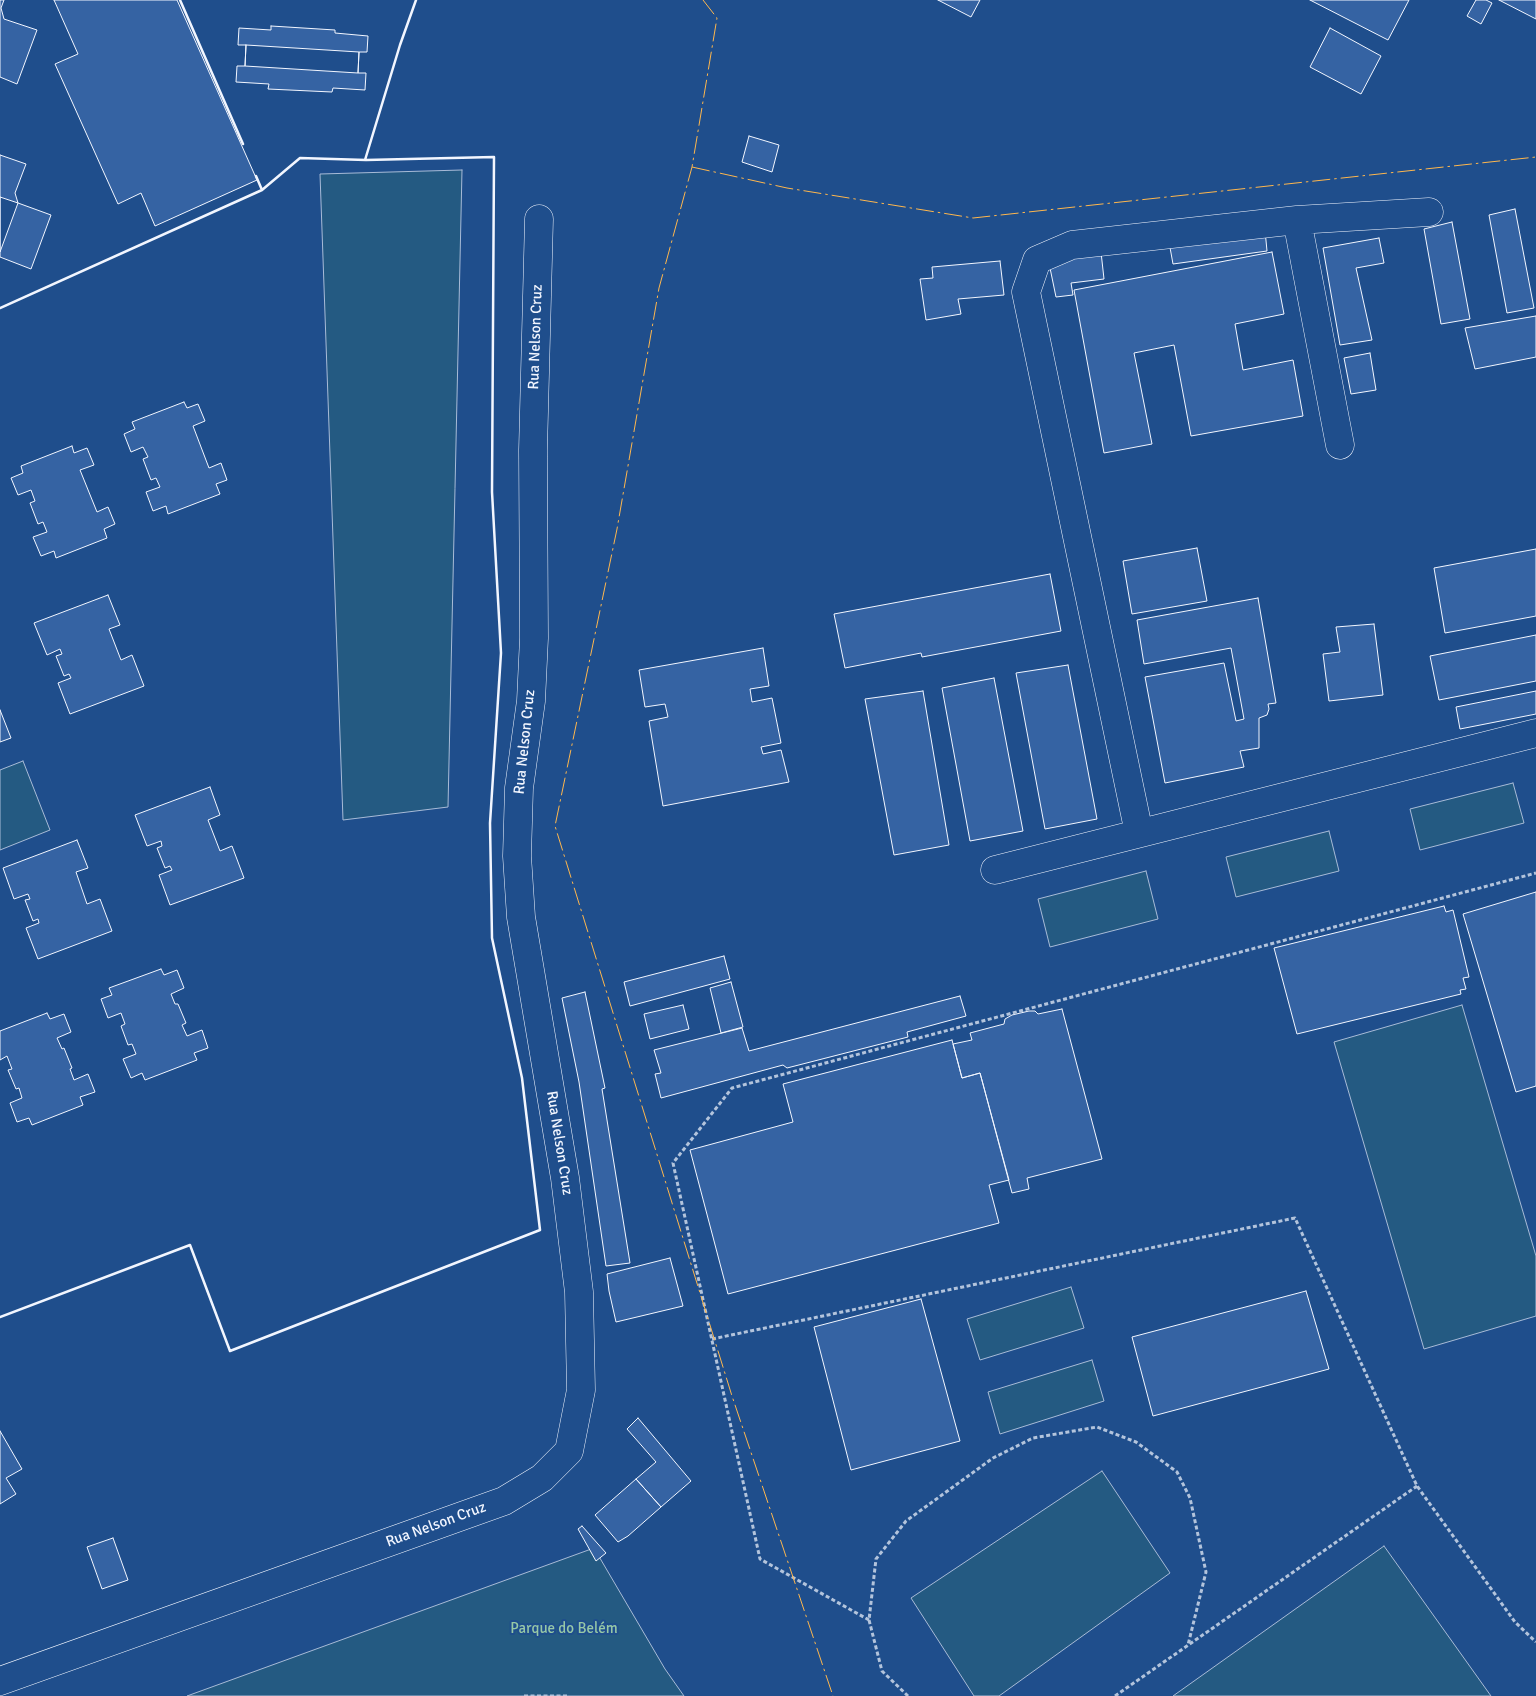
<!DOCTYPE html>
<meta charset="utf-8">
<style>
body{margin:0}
canvas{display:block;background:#1f4e8c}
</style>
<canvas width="1536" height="1696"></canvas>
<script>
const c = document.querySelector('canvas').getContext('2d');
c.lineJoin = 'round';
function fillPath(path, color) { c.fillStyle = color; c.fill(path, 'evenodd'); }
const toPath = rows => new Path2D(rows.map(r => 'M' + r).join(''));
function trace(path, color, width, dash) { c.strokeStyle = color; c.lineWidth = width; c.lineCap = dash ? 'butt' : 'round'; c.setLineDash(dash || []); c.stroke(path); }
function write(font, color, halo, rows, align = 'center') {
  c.font = font + ' Signika,sans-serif'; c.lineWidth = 4; c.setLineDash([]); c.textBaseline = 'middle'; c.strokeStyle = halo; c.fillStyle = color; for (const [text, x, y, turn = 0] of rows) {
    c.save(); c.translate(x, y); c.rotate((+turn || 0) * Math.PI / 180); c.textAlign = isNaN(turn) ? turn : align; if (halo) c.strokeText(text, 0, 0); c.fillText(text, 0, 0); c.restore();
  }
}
const green = toPath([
 [462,170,448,807,343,820,320,174,462,170],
 [23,761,50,830,0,850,0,770,23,761],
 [1513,783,1524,823,1420,850,1410,809,1513,783],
 [1329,831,1339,871,1236,897,1226,857,1329,831],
 [1146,871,1158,919,1050,947,1038,899,1146,871],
 [1462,1005,1536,1256,1536,1316,1424,1349,1334,1042,1462,1005],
 [1071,1287,1084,1328,980,1360,967,1319,1071,1287],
 [1092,1360,1104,1401,1000,1434,988,1392,1092,1360],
 [1102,1471,1170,1573,999,1696,974,1696,911,1598,1102,1471],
 [1384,1546,1491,1696,1173,1696,1384,1546],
 [594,1548,665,1669,684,1696,187,1696,594,1548]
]);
const building = toPath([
 [0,0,4,0,1,8,4,19,37,30,17,84,0,77,0,0],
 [54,0,177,0,257,180,155,226,141,193,118,204,55,64,78,54,54,0],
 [938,0,980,0,971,17,938,0],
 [1310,0,1409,0,1388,40,1310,0],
 [1476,0,1486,0,1492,3,1481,24,1467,16,1476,0],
 [1499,0,1536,0,1536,19,1499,0],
 [271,26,335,30,335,33,368,36,367,52,359,52,358,73,366,73,365,90,333,88,332,92,268,89,269,84,236,82,237,66,245,66,246,45,238,45,239,28,271,30,271,26],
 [1330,28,1381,56,1361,94,1310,67,1330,28],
 [246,45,359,52,358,73,245,66,246,45],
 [749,136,779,145,772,172,742,162,749,136],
 [0,155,26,164,15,193,18,203,51,215,31,269,0,257,0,155],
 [0,197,18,203,0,252,0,197],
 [1515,209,1534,308,1507,313,1489,215,1515,209],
 [1452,222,1470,319,1441,324,1424,229,1452,222],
 [1265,230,1267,251,1173,264,1169,242,1265,230],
 [1379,238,1384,263,1356,268,1372,340,1340,345,1323,248,1379,238],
 [1101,252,1104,279,1071,283,1073,295,1056,297,1050,268,1062,257,1101,252],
 [1272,252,1284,314,1235,324,1243,370,1293,360,1303,416,1191,436,1174,345,1134,353,1152,444,1104,453,1074,290,1272,252],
 [1000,261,1004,295,958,299,961,314,926,320,920,279,933,278,932,267,1000,261],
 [1536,316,1536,357,1475,369,1465,328,1536,316],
 [1370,353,1376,390,1351,394,1344,358,1370,353],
 [184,402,187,408,198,404,205,421,193,426,209,468,221,463,227,480,216,484,220,494,168,514,166,506,153,511,146,492,160,487,156,478,151,480,143,459,148,457,143,447,131,452,124,434,135,429,132,422,184,402],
 [72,446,74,453,87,448,94,465,80,470,97,512,108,507,115,524,104,529,107,538,56,558,54,551,41,556,33,537,47,532,43,522,38,524,30,503,35,501,31,490,18,495,11,478,23,473,21,466,72,446],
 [1197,548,1207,601,1132,614,1123,561,1197,548],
 [1536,549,1536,616,1445,633,1434,568,1536,549],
 [1050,574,1061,631,922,657,921,653,845,668,834,614,1050,574],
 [108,595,120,625,109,629,121,660,132,655,144,686,70,714,58,683,71,678,69,674,64,676,56,656,62,654,60,649,47,655,34,623,108,595],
 [1258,598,1276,703,1268,704,1269,709,1267,715,1259,718,1259,748,1240,751,1244,767,1165,783,1145,677,1224,663,1236,721,1244,719,1231,648,1144,664,1137,620,1258,598],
 [1374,624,1383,695,1329,701,1323,654,1340,652,1336,627,1374,624],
 [1536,635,1536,681,1439,700,1430,656,1536,635],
 [763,648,769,686,750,689,752,702,772,698,781,743,761,747,763,754,781,750,789,782,663,806,649,721,668,717,665,704,645,707,639,670,763,648],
 [1068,665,1097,819,1045,829,1016,673,1068,665],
 [994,678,1023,831,970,841,942,688,994,678],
 [923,691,949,845,894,855,865,699,923,691],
 [1536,691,1536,714,1460,729,1456,707,1536,691],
 [0,710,11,738,0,742,0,710],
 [210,787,220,815,208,820,220,851,232,846,244,878,170,905,159,875,172,870,170,866,165,868,157,848,162,846,161,841,147,846,135,815,210,787],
 [77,840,88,868,76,872,87,904,100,899,112,931,38,959,26,928,39,923,38,919,33,921,25,900,30,899,28,894,14,899,3,868,77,840],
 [1536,892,1536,1086,1516,1092,1463,914,1536,892],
 [1444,906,1446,912,1453,910,1469,977,1463,978,1466,989,1460,990,1461,994,1297,1034,1274,948,1444,906],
 [724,956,730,979,630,1006,624,982,724,956],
 [161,969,164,975,177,970,184,988,171,994,175,1004,178,1004,186,1023,182,1025,187,1036,202,1030,208,1048,194,1053,197,1060,145,1080,142,1073,131,1078,123,1059,136,1054,132,1044,128,1045,121,1026,125,1024,121,1013,108,1018,101,999,112,995,109,988,161,969],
 [731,982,743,1027,721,1033,710,988,731,982],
 [585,992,605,1088,602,1089,630,1263,606,1266,579,1082,562,998,585,992],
 [960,996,966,1016,907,1032,908,1037,787,1068,783,1065,661,1098,655,1074,661,1073,654,1050,742,1028,749,1051,960,996],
 [683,1005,689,1029,650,1039,644,1014,683,1005],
 [1062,1009,1102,1159,1027,1178,1029,1189,1012,1193,980,1073,962,1078,953,1044,972,1040,970,1033,1004,1024,1005,1019,1012,1015,1029,1011,1035,1011,1038,1014,1062,1009],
 [47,1013,50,1019,64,1014,71,1032,57,1038,62,1049,64,1048,72,1068,70,1069,74,1080,88,1074,95,1092,80,1097,83,1105,32,1125,29,1118,17,1122,10,1103,22,1098,19,1088,16,1089,8,1070,12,1069,7,1056,0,1060,0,1031,47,1013],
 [952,1040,962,1078,980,1073,1009,1180,989,1185,999,1223,728,1294,690,1150,793,1122,783,1084,952,1040],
 [670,1258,683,1306,616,1322,609,1291,607,1274,670,1258],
 [1306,1291,1329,1369,1153,1416,1132,1337,1306,1291],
 [921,1299,960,1441,851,1470,814,1327,921,1299],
 [638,1418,691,1481,661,1507,636,1479,656,1462,627,1429,638,1418],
 [0,1431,22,1469,6,1478,16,1494,0,1504,0,1431],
 [636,1479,661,1507,628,1536,618,1542,595,1515,636,1479],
 [582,1526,606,1553,596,1561,578,1529,582,1526],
 [113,1538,128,1580,102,1589,87,1547,113,1538]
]);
const path = toPath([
 [712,1339,1295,1218,1417,1486,1515,1622,1536,1642],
 [869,1620,760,1559,673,1163,732,1088,1536,873],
 [524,1696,568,1696],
 [908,1696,882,1671,869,1620,876,1559,906,1521,993,1458,1033,1438,1097,1427,1136,1442,1177,1472,1190,1498,1206,1572,1188,1645],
 [1115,1696,1417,1486]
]);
const minor = toPath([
 [1297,220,1340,445],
 [1139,833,1026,292,1037,260,1072,245,1297,220,1429,212],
 [995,870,1536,733],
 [0,1681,504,1501,542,1478,569,1451,581,1390,579,1292,565,1178,521,917,517,856,519,788,531,701,534,638,533,450,539,219]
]);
const wall = toPath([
 [180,0,243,144],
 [365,160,400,45,416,0],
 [256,176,262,190],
 [0,308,262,190,300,158,366,160,494,157,492,492,501,653,490,823,492,938,522,1078,540,1230,230,1351,190,1245,0,1317]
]);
const power = toPath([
 [703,0,717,18,692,167,659,288,617,529,555,826,732,1396,833,1696],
 [692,167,787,188,973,218,1536,157]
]);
const streetNames = [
 ["Rua Nelson Cruz",536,337,-88],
 ["Rua Nelson Cruz",525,742,-84],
 ["Rua Nelson Cruz",559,1143,81],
 ["Rua Nelson Cruz",436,1525,-20]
];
const parkNames = [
 ["Parque do Belém",564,1629]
];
fillPath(green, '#245a82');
trace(green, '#a8bbd7', 1);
fillPath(building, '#3563a3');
trace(building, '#f2f6ff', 1);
trace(minor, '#f2f6ff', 29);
trace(path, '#b3c4dc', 3, [4, 2.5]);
trace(minor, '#1f4e8c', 28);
trace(wall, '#f2f6ff', 2.5);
trace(power, '#ffb74d', 1, [18, 4, 2.5, 4]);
write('15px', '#f2f6ff', '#1f4e8c', streetNames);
write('15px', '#97c8a6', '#1f4e8c', parkNames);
</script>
